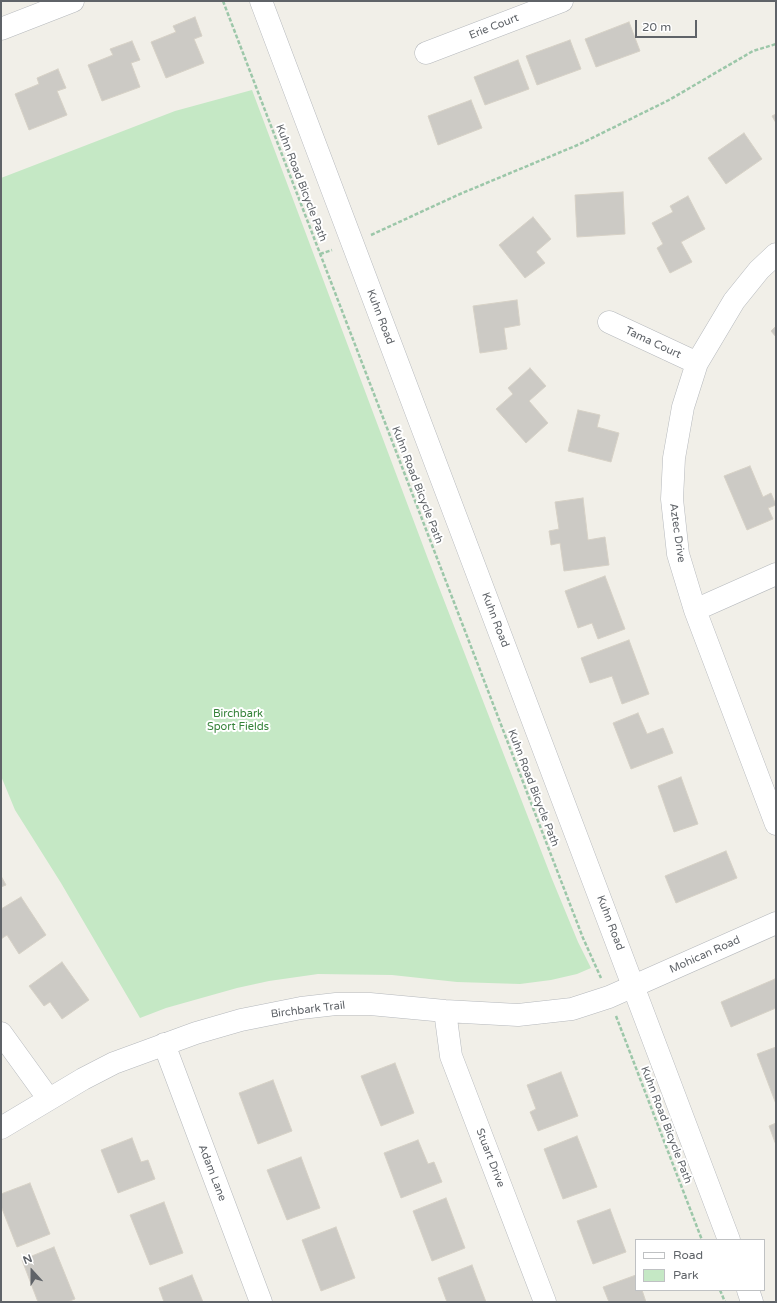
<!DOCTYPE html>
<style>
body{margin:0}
#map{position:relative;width:777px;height:1303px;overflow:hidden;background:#f1efe8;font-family:"Varela Round",sans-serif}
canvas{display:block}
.frame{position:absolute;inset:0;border:2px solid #5f6368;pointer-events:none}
.legend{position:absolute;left:635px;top:1239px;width:130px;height:52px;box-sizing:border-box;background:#fff;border:1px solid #bfc1c3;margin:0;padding:5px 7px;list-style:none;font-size:12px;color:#5f6368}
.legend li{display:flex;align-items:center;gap:8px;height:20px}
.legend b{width:20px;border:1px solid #bfc1c3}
.north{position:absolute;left:12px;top:1251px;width:40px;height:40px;-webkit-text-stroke:3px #fff;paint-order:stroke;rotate:339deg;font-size:11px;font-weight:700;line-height:16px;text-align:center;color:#5f6368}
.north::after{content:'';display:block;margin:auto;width:14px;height:18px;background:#5f6368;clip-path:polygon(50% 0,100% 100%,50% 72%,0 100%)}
.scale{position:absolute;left:635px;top:20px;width:62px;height:18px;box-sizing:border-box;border:2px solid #5f6368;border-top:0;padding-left:5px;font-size:12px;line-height:14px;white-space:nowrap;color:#5f6368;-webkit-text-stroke:3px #fff;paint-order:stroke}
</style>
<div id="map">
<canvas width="777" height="1303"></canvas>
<div class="frame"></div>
<ul class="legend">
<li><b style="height:5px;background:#fff"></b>Road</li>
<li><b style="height:11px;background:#c5e8c5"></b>Park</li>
</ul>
<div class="north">N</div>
<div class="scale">20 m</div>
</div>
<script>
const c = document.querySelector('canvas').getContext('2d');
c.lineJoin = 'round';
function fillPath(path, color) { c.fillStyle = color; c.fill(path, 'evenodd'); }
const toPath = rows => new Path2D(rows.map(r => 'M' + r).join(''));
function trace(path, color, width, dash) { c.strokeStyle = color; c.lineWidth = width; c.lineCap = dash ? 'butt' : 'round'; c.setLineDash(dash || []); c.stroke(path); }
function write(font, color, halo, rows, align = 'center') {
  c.font = font + ' "Varela Round",sans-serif'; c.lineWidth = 4; c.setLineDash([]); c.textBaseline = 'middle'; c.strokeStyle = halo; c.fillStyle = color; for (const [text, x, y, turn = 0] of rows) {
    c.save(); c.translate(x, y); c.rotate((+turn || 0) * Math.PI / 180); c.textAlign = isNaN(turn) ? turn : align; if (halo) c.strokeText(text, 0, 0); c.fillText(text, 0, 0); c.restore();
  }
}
const green = toPath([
 [252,90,428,559,552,879,578,942,591,968,577,974,551,980,520,984,457,982,392,975,318,974,269,981,237,988,166,1008,140,1018,61,883,15,810,1,776,1,178,175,111]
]);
const building = toPath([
 [195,17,202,36,194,39,204,63,166,78,151,42,176,32,173,26,195,17],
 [629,22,640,51,596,67,585,39,629,22],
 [570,40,581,69,537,85,526,56,570,40],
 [132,41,140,60,131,63,140,87,102,101,88,65,113,55,110,49,132,41],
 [518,60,529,89,485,105,474,77,518,60],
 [58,69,66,88,57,91,67,115,29,130,15,94,39,84,37,78,58,69],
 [471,100,482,128,438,145,428,116,471,100],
 [776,114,776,123,772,116,776,114],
 [744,133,762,159,726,184,708,158,744,133],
 [623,192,625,234,577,237,575,195,623,192],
 [688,196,705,229,681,242,692,262,670,273,657,248,663,244,652,223,673,212,670,206,688,196],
 [533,217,551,239,536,252,545,263,525,278,499,245,533,217],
 [517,300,520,325,504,328,507,349,480,353,473,306,517,300],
 [776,326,776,337,771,331,776,326],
 [530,368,546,386,529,401,548,423,526,443,496,409,513,394,508,388,530,368],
 [578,410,600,415,597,427,619,433,611,462,568,451,578,410],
 [750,466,763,497,771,493,776,505,768,508,773,519,747,530,724,476,750,466],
 [583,498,588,540,605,537,609,565,564,571,560,543,551,545,549,531,559,529,555,502,583,498],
 [605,576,625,629,598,639,592,623,578,628,565,591,605,576],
 [629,640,649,694,622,704,612,676,590,683,581,658,629,640],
 [638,713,647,734,663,728,673,753,631,769,613,723,638,713],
 [681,777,698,824,674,832,658,786,681,777],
 [726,851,737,878,676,903,665,876,726,851],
 [1,876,6,885,1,887,1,876],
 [21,897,46,935,19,954,7,935,1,939,1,909,21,897],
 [62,962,89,1000,62,1019,50,1002,44,1006,29,986,62,962],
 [775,979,776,1008,731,1027,721,1002,775,979],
 [776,1047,776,1104,757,1054,776,1047],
 [395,1063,414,1113,381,1126,361,1076,395,1063],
 [561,1072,578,1116,538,1131,530,1112,536,1109,527,1085,561,1072],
 [273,1080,292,1131,258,1144,239,1093,273,1080],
 [776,1123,776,1145,769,1126,776,1123],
 [577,1136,597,1187,563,1199,544,1149,577,1136],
 [132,1138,141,1162,148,1160,155,1179,118,1193,101,1150,132,1138],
 [418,1140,428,1164,434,1162,442,1182,401,1198,384,1153,418,1140],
 [301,1157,320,1208,287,1220,267,1170,301,1157],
 [30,1183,50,1234,17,1247,1,1206,1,1194,30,1183],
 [446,1198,465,1248,432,1261,413,1211,446,1198],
 [164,1202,183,1253,150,1265,130,1215,164,1202],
 [610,1209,626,1252,593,1264,577,1221,610,1209],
 [336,1227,355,1278,321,1291,302,1240,336,1227],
 [54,1247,75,1299,67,1302,38,1302,22,1260,54,1247],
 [472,1265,486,1302,447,1302,438,1278,472,1265],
 [192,1275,203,1302,164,1302,159,1288,192,1275],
 [636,1275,636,1290,642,1290,646,1302,609,1302,603,1287,636,1275]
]);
const path = toPath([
 [223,1,558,873,583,938,601,978],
 [371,235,460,194,580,144,669,100,753,51,776,44],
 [320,254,332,250],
 [616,1016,702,1240],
 [720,1290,725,1302]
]);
const minor = toPath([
 [261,1,729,1240],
 [1,29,73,1],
 [426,53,562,1],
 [776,254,759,270,734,301,697,363,683,407,674,458,672,499,678,554,695,610,776,824],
 [609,322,697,363],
 [695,610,776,574],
 [445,1011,451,1056,545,1302],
 [1,1033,48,1098],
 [164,1044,261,1302],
 [1,1128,83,1079,114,1063,196,1033,241,1020,301,1008,336,1004,370,1004,445,1011,518,1015,572,1009,609,997,776,923],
 [748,1290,752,1302]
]);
const streetNames = [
 ["Erie Court",494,27,-21],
 ["Kuhn Road Bicycle Path",301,183,69],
 ["Kuhn Road",380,317,69],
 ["Tama Court",653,343,25],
 ["Kuhn Road Bicycle Path",417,485,69],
 ["Aztec Drive",677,533,82],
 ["Kuhn Road",495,620,69],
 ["Kuhn Road Bicycle Path",533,788,69],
 ["Kuhn Road",610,923,69],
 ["Mohican Road",705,955,-24],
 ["Birchbark Trail",308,1010,-7],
 ["Kuhn Road Bicycle Path",666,1125,69],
 ["Stuart Drive",490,1158,69],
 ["Adam Lane",212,1173,69]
];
const parkNames = [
 ["Birchbark",238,714],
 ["Sport Fields",238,727]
];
fillPath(green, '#c5e8c5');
fillPath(building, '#cccac5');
trace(building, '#d6d1c6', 1);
trace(minor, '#b5b8bc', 23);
trace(path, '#9cc7a9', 2.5, [4, 2]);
trace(minor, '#fff', 22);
write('11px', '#5f6368', '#fff', streetNames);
write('11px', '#348238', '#fff', parkNames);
</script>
